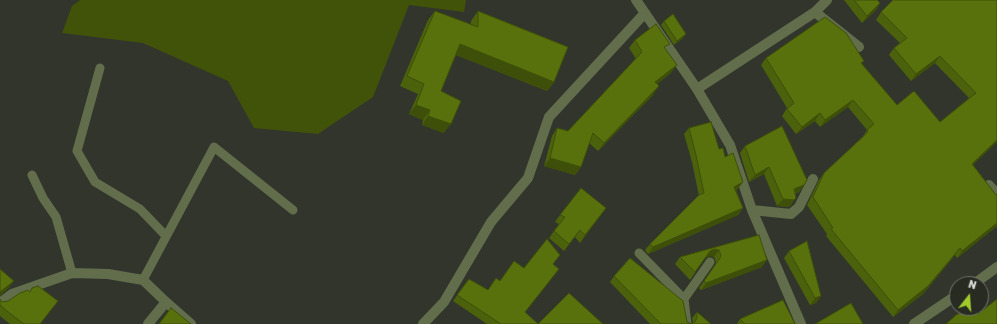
<!DOCTYPE html>
<style>
body{margin:0}
#map{position:relative;width:997px;height:324px;overflow:hidden;background:#32352c;font-family:Rubik,sans-serif}
canvas{display:block}
.north{position:absolute;left:949px;top:276px;width:40px;height:40px;box-sizing:border-box;background:#282b22;border:1px solid #70736b;border-radius:50%;rotate:17deg;font-size:11px;font-weight:700;line-height:16px;text-align:center;color:#dbded8}
.north::after{content:'';display:block;margin:auto;width:14px;height:18px;background:#a0c92c;clip-path:polygon(50% 0,100% 100%,50% 72%,0 100%)}
</style>
<div id="map">
<canvas width="997" height="324"></canvas>
<div class="north">N</div>
</div>
<script>
const c = document.querySelector('canvas').getContext('2d');
c.lineJoin = 'round';
function fillPath(path, color) { c.fillStyle = color; c.fill(path, 'evenodd'); }
const toPath = rows => new Path2D(rows.map(r => 'M' + r).join(''));
function trace(path, color, width, dash) { c.strokeStyle = color; c.lineWidth = width; c.lineCap = dash ? 'butt' : 'round'; c.setLineDash(dash || []); c.stroke(path); }
const green = toPath([
 [80,0,466,0,464,12,409,5,373,97,318,134,254,128,228,81,143,43,62,33,72,6]
]);
const service = toPath([
 [100,68,77,151,95,182,140,209,166,236],
 [32,175,43,198,56,217,72,273],
 [639,253,684,299,687,324],
 [143,280,214,147,293,210],
 [684,299,710,262]
]);
const minor = toPath([
 [636,0,697,89,730,145,752,210,801,324],
 [815,12,859,47],
 [697,89,815,12,827,0],
 [989,185,997,194],
 [752,210,791,214,799,207,813,179],
 [974,284,997,267],
 [0,303,12,294,72,273,108,274,143,280,166,302],
 [148,324,166,302,191,324],
 [423,324,444,302,491,222,528,178,549,117,645,13],
 [914,324,957,295]
]);
const wall = toPath([
 [844,0,877,0,880,3,876,10,862,23],
 [997,0,973,165,996,195,997,194,997,226,957,258,955,255,923,294,893,317,826,236,827,234,807,205,819,180,824,173,862,138,867,130,848,107,820,127,815,121,796,134,782,116,787,108,761,65,766,58,862,64,897,105,940,122,969,98,935,63,911,81,889,55,894,48,900,43,876,20,881,12],
 [435,11,471,25,471,21,478,11,554,82,547,91,456,55,441,91,444,133,422,125,423,120,409,114,418,94,400,86,428,20],
 [664,21,683,38,674,45,661,25],
 [635,40,666,49,671,73,657,84,653,95,598,151,589,143,581,167,575,175,544,166,552,136,557,128,568,131,636,59,629,48],
 [689,128,719,149,725,157,738,189,736,190,743,208,738,215,648,254,645,250,650,244,699,196,692,162,684,134],
 [745,146,804,185,799,192,795,194,791,205,789,207,777,206,764,174,749,182,740,153],
 [606,208,580,243,575,237,564,251,549,238,559,224,555,222,560,215],
 [759,235,762,267,701,290,699,288,715,265,716,262,714,257,710,256,705,258,690,280,675,264,680,257],
 [789,251,821,296,816,303,810,305,784,258],
 [553,264,554,275,525,312,538,324,603,324,487,324,453,301,469,279,488,290,524,268],
 [614,276,687,322,692,324,693,323,692,318,697,312,711,324,650,324,610,282],
 [0,299,2,302,41,324,10,324,0,316],
 [740,319,795,324,737,324]
]);
const shadedWall = toPath([
 [880,3,876,10,862,23,867,16],
 [686,34,683,38,674,45,677,41],
 [460,44,554,82,547,91,454,54],
 [940,56,935,63,911,81,916,74],
 [677,65,671,73,649,90,655,82],
 [659,86,653,95,598,151,604,143],
 [853,100,848,107,820,127,825,120],
 [416,105,430,110,423,120,409,114],
 [820,113,815,121,796,134,802,127],
 [428,116,451,124,444,133,422,125],
 [997,140,997,142,967,171,972,164],
 [550,158,581,167,575,175,544,166],
 [769,167,764,174,749,182,755,175],
 [743,182,738,189,729,193,734,187],
 [804,185,799,192,789,196,794,189],
 [796,198,791,205,789,207,777,206,783,199],
 [606,208,601,215,580,243,585,235],
 [743,208,738,215,648,254,653,247],
 [997,223,997,226,957,258,962,251],
 [580,230,575,237,564,251,569,244],
 [960,248,955,255,923,294,893,317,898,310],
 [715,249,719,250,714,257,710,256,705,258,710,251],
 [767,260,762,267,701,290,706,283],
 [14,281,9,288,0,296,0,292],
 [821,296,816,303,810,305,815,298]
]);
const building = toPath([
 [854,0,877,0,880,3,867,16,854,0],
 [893,0,997,0,997,140,972,164,996,195,997,194,997,223,962,251,960,248,928,286,898,310,831,229,833,228,813,197,824,173,868,132,867,130,874,124,853,100,825,120,820,113,802,127,787,109,794,103,766,58,825,17,846,33,864,61,861,63,897,105,914,91,940,122,976,93,940,56,916,74,894,48,907,38,881,12,893,0],
 [435,11,478,27,478,11,568,47,554,82,460,44,441,91,461,101,451,124,428,116,430,110,416,105,424,84,407,76,435,11],
 [673,14,686,34,677,41,664,21,673,14],
 [656,24,670,44,664,47,677,65,655,82,659,86,604,143,593,133,581,167,550,158,557,128,568,131,642,52,635,40,656,24],
 [711,122,719,149,723,148,725,157,733,153,743,182,734,187,743,208,653,247,650,244,699,195,704,193,696,155,689,128,711,122],
 [782,126,807,180,804,185,794,189,796,198,794,200,783,199,769,167,755,175,745,146,782,126],
 [581,188,606,208,585,235,580,230,569,244,554,231,565,217,560,215,581,188],
 [759,235,767,260,706,283,704,281,720,258,721,255,719,250,715,249,710,251,695,272,680,257,759,235],
 [547,239,560,255,553,264,559,269,525,312,538,324,569,293,603,324,501,324,457,295,469,279,488,290,496,278,500,281,514,261,524,268,547,239],
 [807,241,821,296,815,298,789,251,807,241],
 [630,258,683,301,687,322,692,324,695,322,697,318,697,312,711,324,661,324,614,276,630,258],
 [0,269,14,281,0,292,0,269],
 [38,286,58,301,40,324,24,324,7,311,0,305,0,299,2,302,8,301,20,293,28,290,30,292,32,288,38,286],
 [997,299,997,324,946,324,956,315,969,309,978,314,997,299],
 [783,300,795,324,745,324,740,319,783,300],
 [851,303,863,324,815,324,851,303],
 [171,308,191,324,159,324,171,308]
]);
fillPath(green, '#405309');
trace(service, '#626e4b', 9);
trace(minor, '#626e4b', 10);
fillPath(wall, '#4c610b');
fillPath(shadedWall, '#3e4f09');
fillPath(building, '#58710d');
trace(building, '#3e4f09', 1);
</script>
